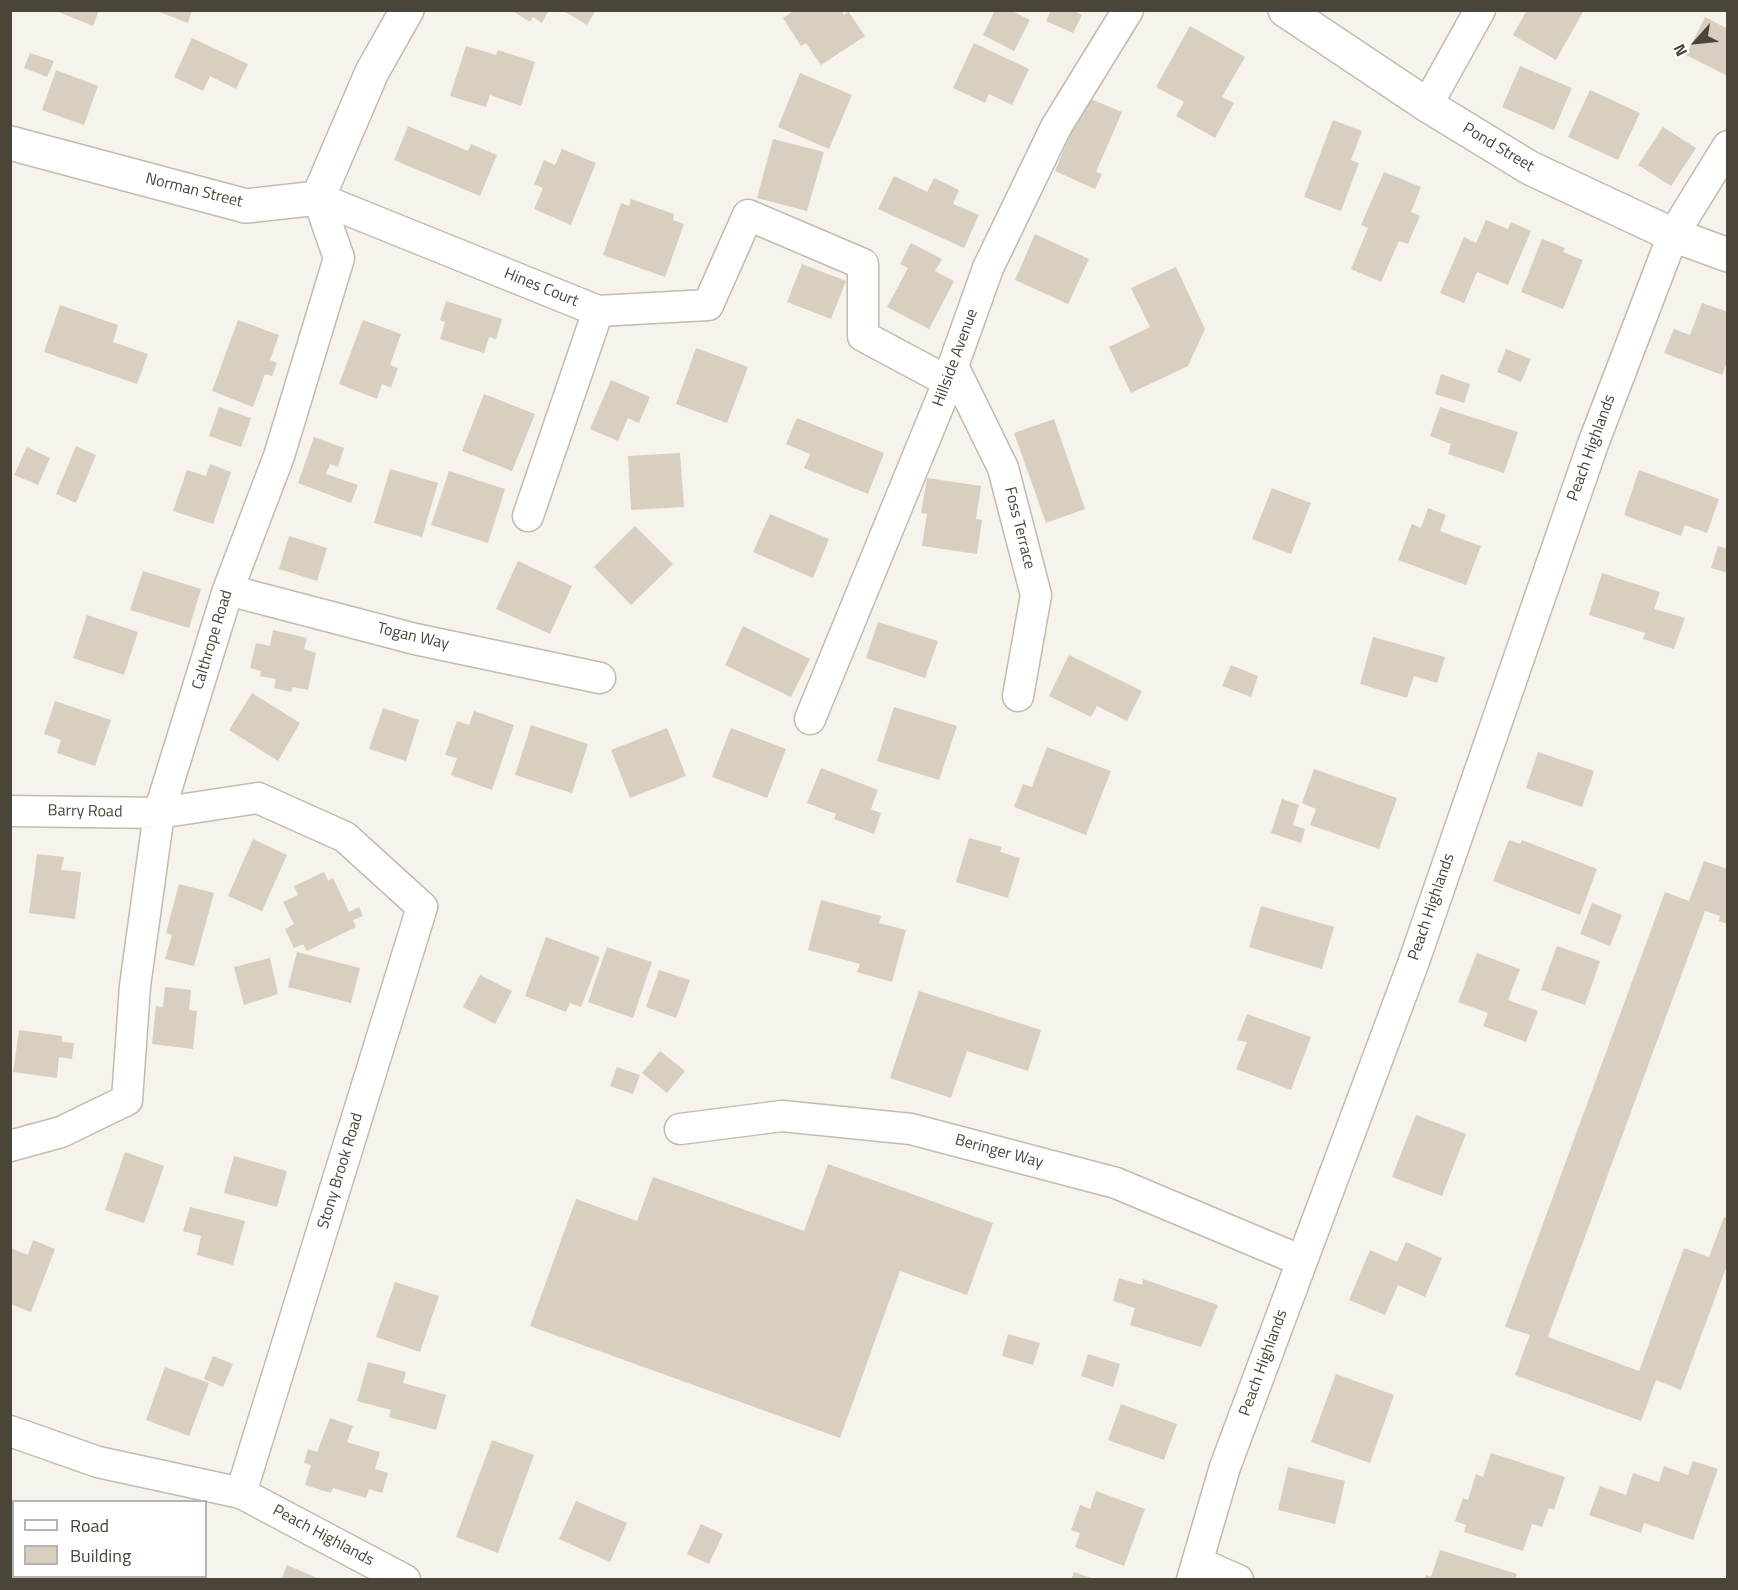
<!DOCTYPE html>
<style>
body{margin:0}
#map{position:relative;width:1738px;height:1590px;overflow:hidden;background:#f6f3ec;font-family:"Titillium Web",sans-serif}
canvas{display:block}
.frame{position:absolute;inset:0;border:12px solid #4b4439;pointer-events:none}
.legend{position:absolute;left:12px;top:1500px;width:195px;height:78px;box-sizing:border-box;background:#fff;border:2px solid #b7b4b0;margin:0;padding:8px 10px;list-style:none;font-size:18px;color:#4b4439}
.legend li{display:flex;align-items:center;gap:12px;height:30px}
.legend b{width:30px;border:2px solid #b7b4b0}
.north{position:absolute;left:1666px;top:12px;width:60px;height:60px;-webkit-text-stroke:4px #fff;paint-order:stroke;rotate:243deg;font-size:16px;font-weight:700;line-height:24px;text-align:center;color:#4b4439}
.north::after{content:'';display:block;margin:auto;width:21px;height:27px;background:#4b4439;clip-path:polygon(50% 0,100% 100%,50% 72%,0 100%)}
</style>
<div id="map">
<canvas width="1738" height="1590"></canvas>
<div class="frame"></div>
<ul class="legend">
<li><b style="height:8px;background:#fff"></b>Road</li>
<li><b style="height:16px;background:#d8cfc1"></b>Building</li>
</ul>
<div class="north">N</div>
</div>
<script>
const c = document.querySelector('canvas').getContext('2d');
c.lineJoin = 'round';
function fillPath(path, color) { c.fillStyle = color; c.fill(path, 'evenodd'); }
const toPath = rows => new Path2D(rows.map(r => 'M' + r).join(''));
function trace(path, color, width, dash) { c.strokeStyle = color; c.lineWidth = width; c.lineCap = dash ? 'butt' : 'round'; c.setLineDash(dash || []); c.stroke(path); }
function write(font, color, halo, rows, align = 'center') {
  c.font = font + ' "Titillium Web",sans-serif'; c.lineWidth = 4.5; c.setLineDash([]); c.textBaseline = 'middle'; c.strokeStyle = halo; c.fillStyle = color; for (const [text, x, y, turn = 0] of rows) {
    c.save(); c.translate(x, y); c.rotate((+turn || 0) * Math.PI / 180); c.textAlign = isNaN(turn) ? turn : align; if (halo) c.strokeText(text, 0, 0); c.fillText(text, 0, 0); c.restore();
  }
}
const building = toPath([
 [54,10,99,10,93,26],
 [154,10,192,10,188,23],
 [511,10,549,10,542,23,533,17,530,22],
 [562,10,596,10,587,25],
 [795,10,841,10,844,15,848,11,865,36,821,65,806,43,801,46,783,18],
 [995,10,1010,10,1030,20,1014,51,983,35],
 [1051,10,1072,10,1082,15,1073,33,1046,21],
 [1527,10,1584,10,1556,60,1513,35],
 [1705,17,1728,29,1728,76,1686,55],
 [1190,26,1245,57,1222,97,1234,103,1215,138,1176,116,1184,102,1156,87],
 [192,38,248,64,236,89,210,76,203,91,174,77],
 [974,43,1029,69,1012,105,989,94,985,103,953,88],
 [466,46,496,55,498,50,535,62,521,106,490,95,486,107,450,96],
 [30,53,54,61,47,77,24,68],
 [1520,66,1572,88,1554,130,1502,107],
 [56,70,98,86,84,125,42,110],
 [800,73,852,95,829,149,778,127],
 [1590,90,1640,113,1618,160,1568,137],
 [1086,97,1122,112,1096,172,1102,174,1095,189,1055,171],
 [1333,120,1362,131,1351,160,1359,163,1341,211,1304,197],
 [408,126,468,151,471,144,497,155,480,196,394,160],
 [1663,127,1696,148,1671,186,1638,165],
 [773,139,824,152,807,211,757,198],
 [562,149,596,163,571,225,534,209,543,188,534,184,544,160,555,165],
 [1384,172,1421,187,1411,212,1420,216,1408,244,1399,241,1381,282,1351,269,1368,228,1361,225],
 [894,176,927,192,934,178,959,190,953,204,979,215,964,248,878,209],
 [631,199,674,214,673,220,684,224,665,277,603,255,621,203,629,206],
 [1486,220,1508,229,1511,222,1531,231,1508,285,1477,272,1464,303,1440,293,1464,237,1476,243],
 [1035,234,1089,259,1068,304,1015,280],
 [1542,239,1565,248,1563,252,1583,260,1563,309,1521,292],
 [911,243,942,259,935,271,954,281,929,329,887,307,908,268,900,264],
 [802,264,846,281,831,319,787,302],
 [1176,267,1205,329,1188,366,1131,393,1109,347,1150,327,1131,288],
 [446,301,502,319,496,339,489,337,484,353,440,339,445,322,440,320],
 [1702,303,1728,312,1728,360,1722,375,1664,353,1674,329,1690,335],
 [60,305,118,325,113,342,148,354,137,384,44,352],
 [238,320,279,335,270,360,277,363,272,376,265,374,253,407,212,391],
 [363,320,401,334,390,365,398,368,391,388,382,384,377,399,339,384],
 [696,348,748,367,727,423,676,404],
 [1506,349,1531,359,1521,382,1497,372],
 [1441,374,1470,384,1464,403,1435,394],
 [611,380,650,397,639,423,628,418,618,441,590,429],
 [484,394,535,414,512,471,462,451],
 [219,407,251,418,241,447,209,436],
 [1440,407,1518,432,1504,473,1448,454,1451,444,1430,436],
 [797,418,884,453,868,494,804,468,810,454,786,444],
 [1054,419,1085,509,1046,523,1014,433],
 [314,437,344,448,338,467,330,464,326,474,358,485,351,503,298,483],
 [76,446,96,455,76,503,56,494],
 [27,447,50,458,38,485,14,475],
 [680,453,684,507,631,510,628,456],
 [210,464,231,472,213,524,173,511,187,470,206,476],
 [390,469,438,483,422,537,374,523],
 [1639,470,1719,499,1707,533,1685,525,1681,536,1624,515],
 [449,471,505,489,488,543,431,525],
 [927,478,981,486,976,519,982,520,977,554,922,546,927,514,921,513],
 [1272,488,1311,503,1291,554,1252,539],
 [1428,508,1446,515,1440,531,1481,546,1466,585,1398,560,1412,524,1421,528],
 [770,514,829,539,813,578,753,552],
 [635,526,673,564,631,605,594,567],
 [289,536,327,548,317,581,279,569],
 [1718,546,1728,549,1728,573,1711,568],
 [518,561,572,586,550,634,496,609],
 [143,571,201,589,189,628,130,610],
 [1602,573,1660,592,1654,609,1685,618,1674,649,1643,639,1645,633,1589,615],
 [87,615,138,632,124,675,73,658],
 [878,622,938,641,925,678,866,658],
 [743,626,810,659,791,697,725,665],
 [273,630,307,638,304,649,316,653,308,690,293,687,291,692,274,688,276,679,260,676,261,671,250,668,256,643,270,646],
 [1373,637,1445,657,1437,683,1414,676,1407,698,1360,684],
 [1069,655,1142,691,1127,721,1097,706,1091,717,1049,696],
 [1231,665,1258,676,1251,697,1222,686],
 [252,693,300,723,278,761,229,730],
 [55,701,111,720,95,766,57,753,61,740,44,734],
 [894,707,957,726,939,780,877,761],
 [383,708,419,720,406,761,369,749],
 [474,711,514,725,492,790,451,775,457,758,445,755,457,721,469,725],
 [531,725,588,744,572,793,515,775],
 [667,728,686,776,630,798,611,750],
 [731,728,786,749,767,798,712,777],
 [1047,747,1111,771,1086,835,1014,807,1023,784,1032,787],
 [1538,752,1594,771,1582,807,1526,788],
 [821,768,878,790,871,809,881,813,874,834,834,819,836,814,807,803],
 [1314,769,1397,798,1379,849,1310,825,1316,809,1302,803],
 [1282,799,1299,805,1293,825,1305,829,1301,843,1271,833],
 [969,838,1002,847,1000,852,1020,858,1008,898,956,882],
 [253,839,287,855,262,911,228,896],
 [1509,840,1520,844,1522,840,1597,869,1580,915,1493,881],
 [37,854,64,857,61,870,81,872,75,919,29,913],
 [1704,861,1728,869,1728,924,1719,921,1720,916,1705,911,1548,1337,1639,1371,1684,1248,1709,1257,1724,1217,1728,1219,1728,1268,1726,1268,1681,1390,1656,1380,1641,1421,1515,1375,1530,1335,1505,1327,1665,892,1689,901],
 [324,872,328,881,333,878,349,912,359,907,363,916,353,920,356,927,307,951,303,944,294,948,285,929,294,924,283,902,298,895,294,886],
 [179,884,214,893,194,966,165,959,172,935,166,933],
 [821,900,881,916,879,923,906,930,892,982,857,972,860,964,808,950],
 [1592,903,1622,915,1610,946,1580,934],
 [1261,906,1334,927,1322,969,1249,947],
 [546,937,600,957,581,1007,570,1003,566,1012,525,996],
 [1557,946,1600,961,1585,1005,1541,990],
 [607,947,652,962,633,1018,588,1002],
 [297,952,360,968,351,1003,288,987],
 [1477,953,1520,969,1508,1000,1538,1011,1526,1042,1483,1026,1488,1013,1458,1002],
 [270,958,278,994,244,1005,234,967],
 [659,970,690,980,676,1018,646,1007],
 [480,975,512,991,495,1024,463,1007],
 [165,987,191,990,189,1010,197,1011,193,1049,152,1044,156,1006,163,1007],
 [919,991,1041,1030,1028,1071,967,1051,951,1098,890,1078],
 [1247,1014,1311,1037,1291,1090,1236,1069,1247,1042,1237,1040],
 [19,1030,62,1036,62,1042,74,1043,72,1059,59,1057,57,1078,13,1072],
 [660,1051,685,1071,667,1093,642,1073],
 [617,1067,640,1075,633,1094,610,1086],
 [1416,1115,1466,1134,1442,1196,1392,1177],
 [125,1152,164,1166,144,1223,105,1210],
 [234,1156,287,1171,277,1207,224,1193],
 [828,1164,993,1223,967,1295,900,1271,840,1438,530,1326,576,1199,637,1221,653,1177,804,1231],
 [190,1207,245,1221,233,1265,197,1255,201,1236,183,1231],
 [33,1240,55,1249,31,1312,10,1304,10,1248,28,1255],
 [1406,1242,1442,1258,1425,1297,1398,1285,1385,1315,1349,1300,1370,1250,1397,1262],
 [1119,1278,1142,1285,1143,1279,1218,1305,1201,1347,1130,1325,1135,1308,1113,1301],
 [395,1282,439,1296,420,1352,376,1337],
 [1008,1334,1040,1343,1033,1365,1002,1356],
 [1088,1354,1120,1364,1113,1387,1081,1376],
 [213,1356,233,1364,223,1387,204,1379],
 [368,1362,406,1372,403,1383,446,1395,436,1430,389,1417,391,1410,357,1401],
 [165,1367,209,1383,189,1436,146,1420],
 [1336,1374,1394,1395,1370,1463,1311,1442],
 [1121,1404,1177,1424,1164,1460,1108,1440],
 [330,1418,353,1426,347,1442,380,1452,375,1469,388,1473,382,1493,369,1489,366,1498,333,1488,331,1493,305,1485,311,1465,304,1463,308,1449,317,1452],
 [492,1440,534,1455,498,1553,456,1537],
 [1491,1453,1565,1477,1554,1510,1549,1508,1542,1527,1532,1524,1523,1551,1464,1532,1466,1525,1455,1521,1463,1498,1468,1500,1476,1474,1483,1477],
 [1693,1461,1718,1469,1693,1540,1644,1523,1641,1533,1589,1515,1600,1486,1626,1495,1633,1473,1659,1482,1664,1466,1688,1475],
 [1288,1467,1345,1481,1335,1524,1278,1510],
 [1096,1491,1145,1509,1124,1566,1075,1547,1080,1533,1071,1530,1080,1505,1090,1509],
 [576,1501,627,1523,610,1562,559,1539],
 [10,1504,14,1505,14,1576,20,1576,19,1580,10,1580],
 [701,1524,723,1534,709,1564,687,1554],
 [1440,1550,1517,1574,1515,1580,1424,1580,1426,1575,1431,1577],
 [287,1565,322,1580,281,1580],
 [1074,1572,1094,1579,1094,1580,1071,1580]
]);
const minor = toPath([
 [1427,105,1480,10],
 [318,198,598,311,528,516],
 [598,311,708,305,748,215,863,264,863,336,949,382],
 [954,368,1003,468,1036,595,1018,696],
 [228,590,415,639,600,678],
 [810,719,954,368,953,366,988,268,1056,127,1128,10],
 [10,811,159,813,258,798,345,837,422,907,241,1493,98,1462,10,1431],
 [680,1129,782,1116,911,1129,1116,1183,1302,1261],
 [10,1146,61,1132,127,1100,135,986,159,813,228,590,279,456,339,258,318,198],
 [241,1493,405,1580],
 [1197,1562,1238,1580],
 [1192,1580,1225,1467,1413,964,1593,444,1673,235,1728,146]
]);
const tertiary = toPath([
 [1285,10,1427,105,1530,168,1673,235,1728,255],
 [10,143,246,206,318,198,372,72,407,10]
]);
const streetNames = [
 ["Pond Street",1498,148,31],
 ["Norman Street",194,191,14],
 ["Hines Court",541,288,22],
 ["Hillside Avenue",956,358,-70],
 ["Peach Highlands",1592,448,-70],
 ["Foss Terrace",1019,528,76],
 ["Togan Way",413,637,13],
 ["Calthrope Road",213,640,-73],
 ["Barry Road",85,812,1],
 ["Peach Highlands",1432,907,-71],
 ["Beringer Way",999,1152,15],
 ["Stony Brook Road",341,1171,-73],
 ["Peach Highlands",1264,1363,-70],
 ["Peach Highlands",323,1536,28]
];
fillPath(building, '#d8cfc1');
trace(minor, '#c2bbae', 33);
trace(tertiary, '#c2bbae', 36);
trace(minor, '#fff', 30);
trace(tertiary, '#fff', 33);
write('16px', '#4b4439', '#fff', streetNames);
</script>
